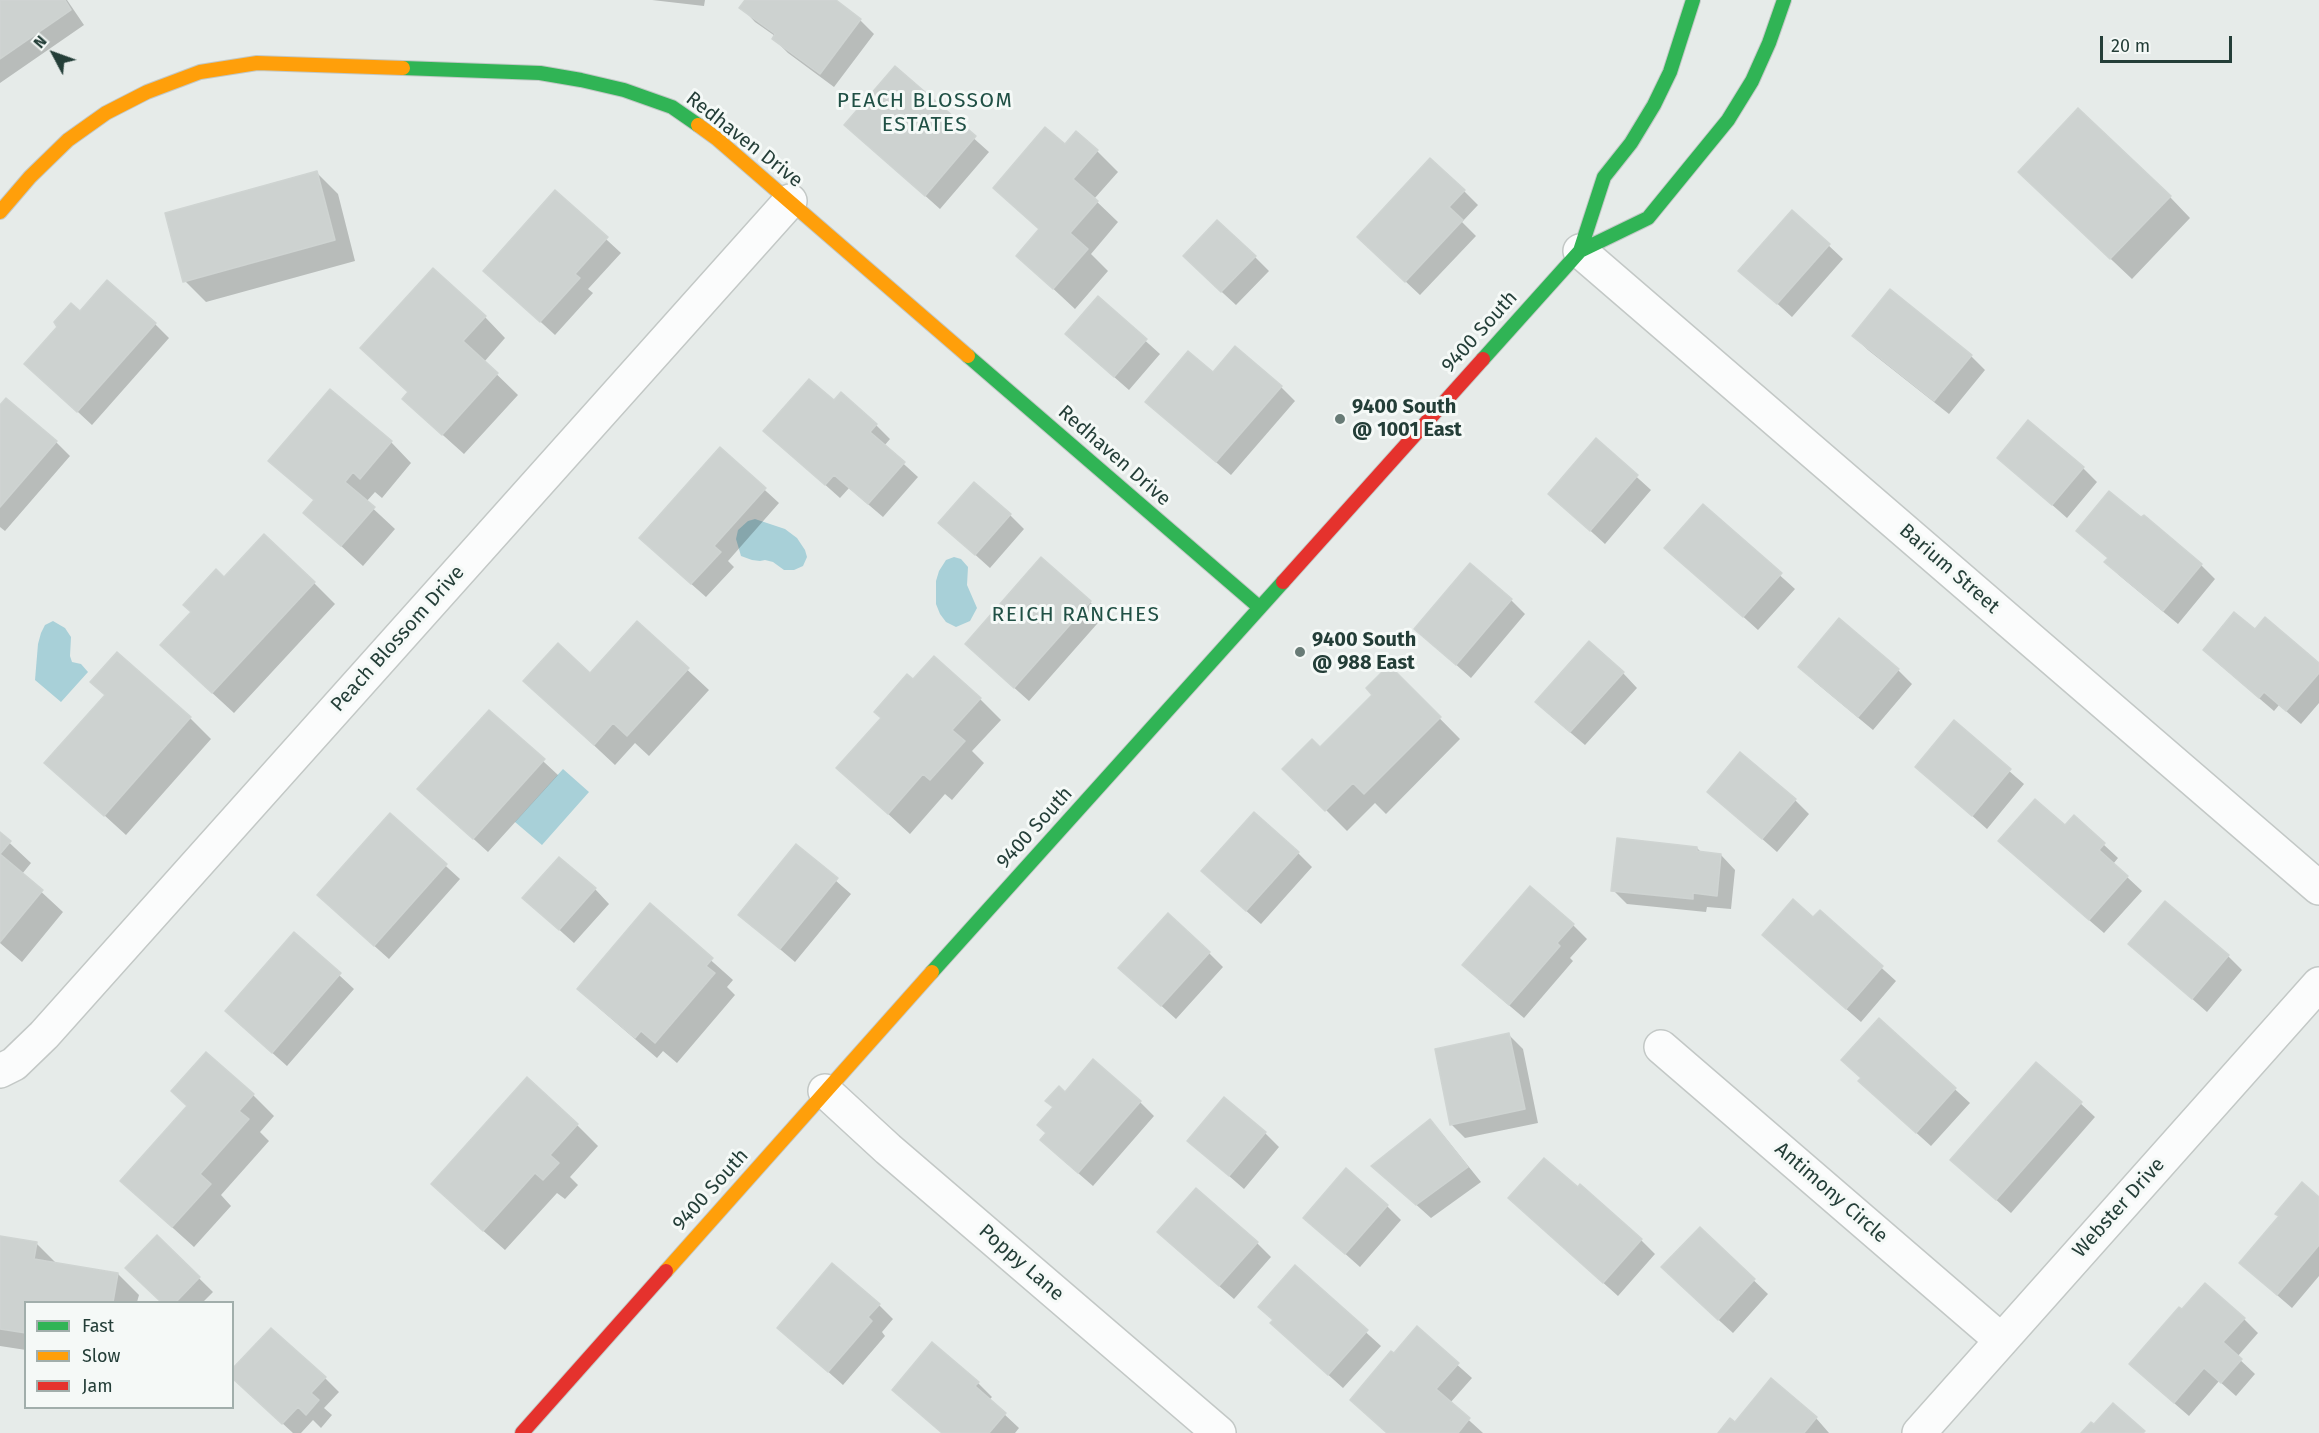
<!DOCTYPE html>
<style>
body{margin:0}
#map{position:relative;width:2319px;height:1433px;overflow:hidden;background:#e6ebe9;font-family:"Fira Sans",sans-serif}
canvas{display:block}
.legend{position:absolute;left:24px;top:1301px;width:210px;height:108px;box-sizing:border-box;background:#f5f9f7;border:2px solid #a1aeab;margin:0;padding:8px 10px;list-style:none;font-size:18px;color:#243e38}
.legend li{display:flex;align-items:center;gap:12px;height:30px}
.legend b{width:30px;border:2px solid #a1aeab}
.north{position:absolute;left:24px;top:24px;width:60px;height:60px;-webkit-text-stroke:4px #f5f9f7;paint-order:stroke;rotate:311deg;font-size:16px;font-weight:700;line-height:24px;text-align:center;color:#243e38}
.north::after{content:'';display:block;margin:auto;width:21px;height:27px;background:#243e38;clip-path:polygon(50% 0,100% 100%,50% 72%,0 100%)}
.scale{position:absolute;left:2100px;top:36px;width:132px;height:27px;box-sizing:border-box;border:3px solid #243e38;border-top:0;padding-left:8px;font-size:18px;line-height:21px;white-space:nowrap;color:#243e38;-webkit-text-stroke:4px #f5f9f7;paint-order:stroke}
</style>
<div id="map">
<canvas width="2319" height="1433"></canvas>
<ul class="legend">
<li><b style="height:8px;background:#30b455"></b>Fast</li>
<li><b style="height:8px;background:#ff9f0a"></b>Slow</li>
<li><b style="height:8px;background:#e5322d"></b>Jam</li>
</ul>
<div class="north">N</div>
<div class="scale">20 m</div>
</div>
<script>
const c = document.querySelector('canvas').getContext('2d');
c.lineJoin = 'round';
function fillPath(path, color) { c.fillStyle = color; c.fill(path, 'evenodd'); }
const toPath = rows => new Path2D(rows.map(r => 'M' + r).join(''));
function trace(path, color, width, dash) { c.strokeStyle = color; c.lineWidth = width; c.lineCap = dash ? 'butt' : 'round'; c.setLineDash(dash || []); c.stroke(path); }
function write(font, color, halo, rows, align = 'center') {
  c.font = font + ' "Fira Sans",sans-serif'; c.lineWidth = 6; c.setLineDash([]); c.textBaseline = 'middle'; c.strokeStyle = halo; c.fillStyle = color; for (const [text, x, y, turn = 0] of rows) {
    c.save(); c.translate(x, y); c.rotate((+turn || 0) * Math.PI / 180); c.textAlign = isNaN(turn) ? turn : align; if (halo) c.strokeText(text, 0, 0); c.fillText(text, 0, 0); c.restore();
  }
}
const water = toPath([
 [755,519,785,529,797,538,805,550,807,557,803,566,794,570,784,570,773,562,765,560,760,561,752,560,741,556,736,539,738,530,748,521],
 [954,557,961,559,968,567,967,585,977,608,970,621,956,627,946,622,940,614,936,604,936,581,939,571,946,560],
 [53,621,65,628,71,637,70,656,72,662,81,664,88,672,61,702,35,680,38,644,41,633,45,625],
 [563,769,589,792,542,845,515,822]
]);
const shadow = toPath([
 [0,0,67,0,84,25,0,83],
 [652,0,705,0,704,6],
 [747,0,834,0,860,20,874,34,834,87,788,53,774,39,775,36,755,22,741,7],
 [895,68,989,152,940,209,846,125],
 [1065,146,1097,151,1118,172,1094,199,1118,222,1091,254,1108,271,1075,309,1018,256,1040,230,995,188],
 [317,173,338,194,355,261,206,302,185,281],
 [1464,191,1478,205,1462,222,1476,236,1420,295,1373,251],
 [555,192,621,253,588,289,593,293,555,335,485,271],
 [2041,193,2170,197,2190,218,2132,279],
 [1793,212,1843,259,1792,317,1741,271],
 [1255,257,1269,271,1236,305,1199,271],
 [1098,298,1160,354,1129,390,1081,348],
 [80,313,155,324,169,338,92,425,26,364],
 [485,317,505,338,484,362,518,395,464,454,425,419,409,393,362,348],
 [1854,336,1971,356,1985,370,1949,414,1868,350],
 [1213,375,1281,387,1295,401,1231,475,1162,416],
 [834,402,876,425,890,439,884,446,918,477,883,517,849,488,840,498,765,431],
 [0,407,56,442,70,456,5,531,0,527],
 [1596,440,1651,490,1605,544,1550,494],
 [391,442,411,463,382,498,375,492,366,502,395,529,363,566,305,513,315,501,271,460],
 [720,449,779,503,728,561,734,567,706,597,655,552],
 [1999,458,2083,468,2097,482,2067,518],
 [1703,506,1795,589,1758,630,1678,558],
 [1010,515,1024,529,990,568,940,523],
 [2078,531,2201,565,2215,579,2178,624,2120,576,2106,562,2109,559],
 [224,579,314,583,335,604,234,713,183,666],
 [1511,600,1525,614,1471,678,1416,629],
 [1090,602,1104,616,1029,701,981,658],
 [637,623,709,690,649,756,635,743,615,765,525,681,590,675],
 [2255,631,2319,665,2319,703,2301,724,2279,705,2274,711,2219,664],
 [1389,667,1460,739,1386,814,1375,803,1347,831,1285,769,1320,749,1374,695],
 [1898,670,1912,684,1873,730,1814,681],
 [1623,673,1637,688,1585,745,1551,716],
 [92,682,190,718,211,739,126,835,47,763,106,696],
 [913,682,980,699,1001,720,972,751,984,763,952,800,945,794,910,834,838,768],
 [490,712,558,775,488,852,434,803],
 [1954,723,2024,784,1987,829,1917,767],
 [1709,792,1795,800,1809,814,1777,852],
 [390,815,460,879,389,959,333,909],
 [2074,817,2118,858,2113,864,2142,891,2104,933,2014,855,2065,828],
 [0,834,31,863,22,874,63,912,22,962,0,943],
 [796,846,851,894,795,962,740,915],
 [1697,848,1702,853,1721,855,1735,870,1731,909,1707,907,1706,912,1627,904,1613,890],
 [1298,853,1312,867,1261,924,1217,885],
 [595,889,609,904,574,943,524,898],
 [650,906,733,980,727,987,735,995,677,1063,663,1051,657,1058,600,1009,579,989],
 [1820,912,1896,981,1861,1022,1778,949],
 [1573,925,1587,939,1570,958,1573,961,1524,1018,1478,979],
 [295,934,354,989,287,1066,241,1025],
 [2130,944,2228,956,2242,970,2207,1012],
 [1209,953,1223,967,1176,1019,1135,982],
 [1879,1020,1970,1103,1931,1146,1874,1095],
 [1509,1035,1523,1049,1538,1123,1465,1138,1451,1124],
 [1065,1094,1140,1102,1154,1116,1093,1186,1056,1154,1048,1133],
 [253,1095,274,1116,260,1132,269,1141,221,1195,231,1206,194,1247,143,1201],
 [2080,1103,2095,1117,2011,1213,1967,1174],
 [1430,1121,1444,1136,1481,1182,1431,1218,1373,1166],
 [577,1125,598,1146,570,1177,578,1185,565,1199,557,1193,505,1250,454,1205],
 [1265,1133,1279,1147,1244,1189,1189,1141],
 [2319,1199,2319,1276,2292,1308,2256,1277,2280,1217],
 [1387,1206,1401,1220,1360,1267,1305,1218],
 [1524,1212,1641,1240,1655,1254,1618,1296],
 [1700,1229,1768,1294,1733,1333,1677,1282],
 [0,1237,36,1243,57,1264,118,1274,139,1295,137,1302,26,1302,26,1350,0,1346],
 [157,1237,213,1292,203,1302,162,1302,127,1268],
 [1257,1243,1271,1257,1234,1299,1173,1246],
 [1295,1268,1381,1346,1343,1388,1286,1337],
 [879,1305,893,1319,882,1332,885,1336,843,1385,779,1328],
 [2244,1319,2258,1333,2237,1357,2255,1374,2236,1396,2219,1381,2189,1416,2145,1378],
 [1417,1329,1472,1378,1450,1403,1483,1433,1387,1433,1352,1400],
 [325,1378,339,1392,324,1408,332,1415,321,1428,313,1420,301,1433,293,1433,244,1388],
 [978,1383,992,1397,989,1400,1019,1428,1015,1433,942,1433,894,1390],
 [1816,1418,1829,1433,1720,1433,1736,1424]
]);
const building = toPath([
 [0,0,65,0,71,10,0,59,0,0],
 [745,0,836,0,861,19,820,74,772,39,775,34,739,8,745,0],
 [895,66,976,136,925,196,844,125,895,66],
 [2078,108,2171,196,2110,259,2018,172,2078,108],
 [1045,127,1065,144,1076,131,1098,150,1073,179,1098,201,1070,233,1088,249,1053,289,1016,256,1039,229,993,188,1045,127],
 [1430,158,1465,190,1449,207,1463,220,1405,282,1357,237,1430,158],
 [317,171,335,240,183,282,165,213,317,171],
 [555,190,608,237,575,274,580,278,540,322,483,271,555,190],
 [1792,210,1830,244,1777,304,1738,271,1792,210],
 [1217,220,1256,256,1221,292,1183,256,1217,220],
 [433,268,486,316,463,341,498,373,442,435,402,399,408,392,360,348,433,268],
 [107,280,156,323,77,412,24,364,57,327,54,322,71,303,80,311,107,280],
 [1890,289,1972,355,1934,401,1852,336,1890,289],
 [1098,296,1147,339,1114,377,1065,334,1098,296],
 [1235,346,1282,386,1216,462,1145,402,1188,351,1213,372,1235,346],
 [809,379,834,400,841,392,877,424,870,432,905,462,868,504,834,475,825,485,763,431,809,379],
 [330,389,392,441,360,479,353,472,345,482,375,507,341,546,303,513,314,500,268,461,330,389],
 [6,398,57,441,0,507,0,405,6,398],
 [2028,420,2084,467,2052,505,1997,458,2028,420],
 [1596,438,1638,475,1590,531,1548,494,1596,438],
 [720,447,766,488,714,546,721,552,691,584,639,538,720,447],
 [974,482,1011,514,975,555,938,523,974,482],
 [2109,491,2141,517,2144,515,2202,564,2163,611,2104,562,2108,558,2076,531,2109,491],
 [1703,504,1782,573,1743,617,1664,548,1703,504],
 [264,534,315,582,212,693,160,645,191,612,183,605,216,569,224,577,264,534],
 [1041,557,1091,601,1014,688,965,644,1041,557],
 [1470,563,1512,599,1456,665,1414,629,1470,563],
 [2234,612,2255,629,2265,617,2319,663,2319,673,2286,711,2264,692,2259,698,2203,650,2234,612],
 [1839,618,1899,669,1858,717,1798,667,1839,618],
 [637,621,689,668,627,736,613,723,594,745,523,681,558,643,590,673,637,621],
 [1589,641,1624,672,1570,732,1535,702,1589,641],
 [117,652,191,717,104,816,44,763,105,695,90,682,117,652],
 [934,656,981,698,952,730,965,741,930,780,923,774,888,814,836,768,881,718,874,712,907,674,913,679,934,656],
 [1389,665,1441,717,1364,794,1353,783,1325,811,1282,769,1312,739,1320,747,1372,695,1366,688,1389,665],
 [489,710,545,759,473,839,417,789,489,710],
 [1954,720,2011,769,1972,816,1915,767,1954,720],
 [1740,752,1796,799,1762,839,1707,792,1740,752],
 [2035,799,2065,825,2074,815,2105,843,2099,850,2128,876,2089,920,1998,841,2035,799],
 [1254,812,1299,852,1246,911,1201,871,1254,812],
 [390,813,447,864,374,946,317,895,390,813],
 [0,832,11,841,0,854,43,890,0,942,0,832],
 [1617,838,1697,847,1697,851,1721,854,1717,896,1693,893,1693,899,1611,891,1617,838],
 [796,844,838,878,780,949,738,915,796,844],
 [559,857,596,888,559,930,522,898,559,857],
 [1530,886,1574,924,1557,943,1560,946,1509,1005,1462,965,1530,886],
 [1793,899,1813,917,1820,910,1883,966,1846,1009,1762,935,1793,899],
 [2165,901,2229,955,2192,999,2128,944,2165,901],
 [650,903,713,958,706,966,715,973,655,1043,641,1031,635,1038,577,989,650,903],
 [1168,913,1210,952,1161,1006,1118,968,1168,913],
 [294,932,341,973,272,1053,225,1011,294,932],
 [1879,1018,1956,1088,1916,1133,1858,1081,1861,1078,1841,1060,1879,1018],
 [1509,1033,1525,1109,1450,1125,1435,1049,1509,1033],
 [206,1052,254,1094,239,1111,249,1119,200,1174,211,1184,172,1227,120,1181,187,1106,171,1091,206,1052],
 [1093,1059,1141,1101,1078,1173,1040,1140,1046,1133,1037,1125,1053,1107,1045,1101,1059,1086,1065,1092,1093,1059],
 [2036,1062,2082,1102,1996,1200,1950,1160,2036,1062],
 [527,1077,578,1124,550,1155,559,1163,543,1180,535,1173,483,1231,431,1184,527,1077],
 [1224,1097,1266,1132,1229,1176,1187,1141,1224,1097],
 [1430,1119,1468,1167,1416,1205,1371,1166,1430,1119],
 [1544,1158,1578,1187,1580,1184,1642,1239,1603,1283,1508,1198,1544,1158],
 [1346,1168,1388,1205,1345,1254,1303,1218,1346,1168],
 [2302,1182,2319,1197,2319,1245,2277,1295,2239,1263,2279,1216,2275,1214,2302,1182],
 [1196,1188,1258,1242,1219,1286,1157,1232,1196,1188],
 [1700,1227,1755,1279,1718,1320,1661,1267,1700,1227],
 [157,1235,200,1277,176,1302,161,1302,125,1268,157,1235],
 [0,1236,37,1242,34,1259,118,1273,113,1302,26,1302,26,1333,0,1329,0,1236],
 [832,1263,880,1304,868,1317,872,1321,828,1372,777,1328,832,1263],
 [1295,1265,1368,1330,1328,1375,1270,1323,1273,1320,1258,1307,1295,1265],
 [2205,1283,2245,1318,2223,1342,2242,1359,2221,1383,2204,1368,2174,1403,2129,1364,2179,1307,2182,1309,2205,1283],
 [1417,1326,1459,1363,1436,1389,1470,1418,1458,1433,1387,1433,1350,1400,1391,1351,1394,1353,1417,1326],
 [271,1328,326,1377,311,1393,319,1400,306,1415,298,1407,282,1424,232,1378,232,1369,271,1328],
 [932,1342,979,1382,975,1386,1006,1413,989,1433,942,1433,892,1390,932,1342],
 [1771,1378,1817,1417,1804,1433,1718,1433,1730,1418,1735,1422,1771,1378],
 [2113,1403,2145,1431,2143,1433,2081,1433,2091,1422,2094,1424,2113,1403]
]);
const street = toPath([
 [1580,251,2319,888],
 [1661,1047,2001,1340],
 [0,1071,14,1064,44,1035,790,201],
 [825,1091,888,1149,1219,1433],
 [1919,1433,2319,984]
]);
const fast = toPath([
 [403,68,540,73,581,80,624,90,672,107,698,125],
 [1580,251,1604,177,1631,143,1654,105,1670,72,1693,0],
 [968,356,1259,607],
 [1483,359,1580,251,1648,218,1728,120,1752,81,1769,43,1784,0],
 [932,972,1283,582]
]);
const slow = toPath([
 [698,125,716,138,968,356],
 [0,212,30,177,68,140,106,113,147,92,200,72,257,63,403,68],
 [666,1271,932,972]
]);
const jam = toPath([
 [1283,582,1483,359],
 [522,1433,666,1271]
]);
const markers = [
 [1340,419,6,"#687b76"],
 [1300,652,6,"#687b76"]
];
const streetNames = [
 ["Redhaven Drive",744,140,38],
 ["9400 South",1480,332,-48],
 ["Redhaven Drive",1114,456,41],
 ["Barium Street",1949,569,41],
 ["Peach Blossom Drive",398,639,-48],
 ["9400 South",1035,828,-48],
 ["9400 South",711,1190,-48],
 ["Antimony Circle",1831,1193,41],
 ["Webster Drive",2119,1208,-48],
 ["Poppy Lane",1021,1263,41]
];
const poiNames = [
 ["9400 South",1352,407],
 ["@ 1001 East",1352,430],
 ["9400 South",1312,640],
 ["@ 988 East",1312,663]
];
const neighbourhoodNames = [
 ["PEACH BLOSSOM",925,101],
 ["ESTATES",925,125],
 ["REICH RANCHES",1076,615]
];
fillPath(water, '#a8d0d8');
fillPath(shadow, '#0003');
fillPath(building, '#cdd2d0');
trace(building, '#cfd4d2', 1.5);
trace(street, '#c3c8c6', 36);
trace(fast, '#c2c8c6', 16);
trace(slow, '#c2c8c6', 16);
trace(jam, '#c2c8c6', 16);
trace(street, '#fbfcfc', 33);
trace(fast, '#30b455', 14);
trace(slow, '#ff9f0a', 14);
trace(jam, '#e5322d', 14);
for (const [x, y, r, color] of markers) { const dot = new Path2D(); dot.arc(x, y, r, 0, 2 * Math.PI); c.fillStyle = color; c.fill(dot); trace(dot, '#f5f9f7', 2); }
write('20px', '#243e38', '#f5f9f7', streetNames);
write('bold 20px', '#243e38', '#f5f9f7', poiNames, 'left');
c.letterSpacing = '1.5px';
write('21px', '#205045', '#f5f9f7', neighbourhoodNames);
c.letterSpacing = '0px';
</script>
